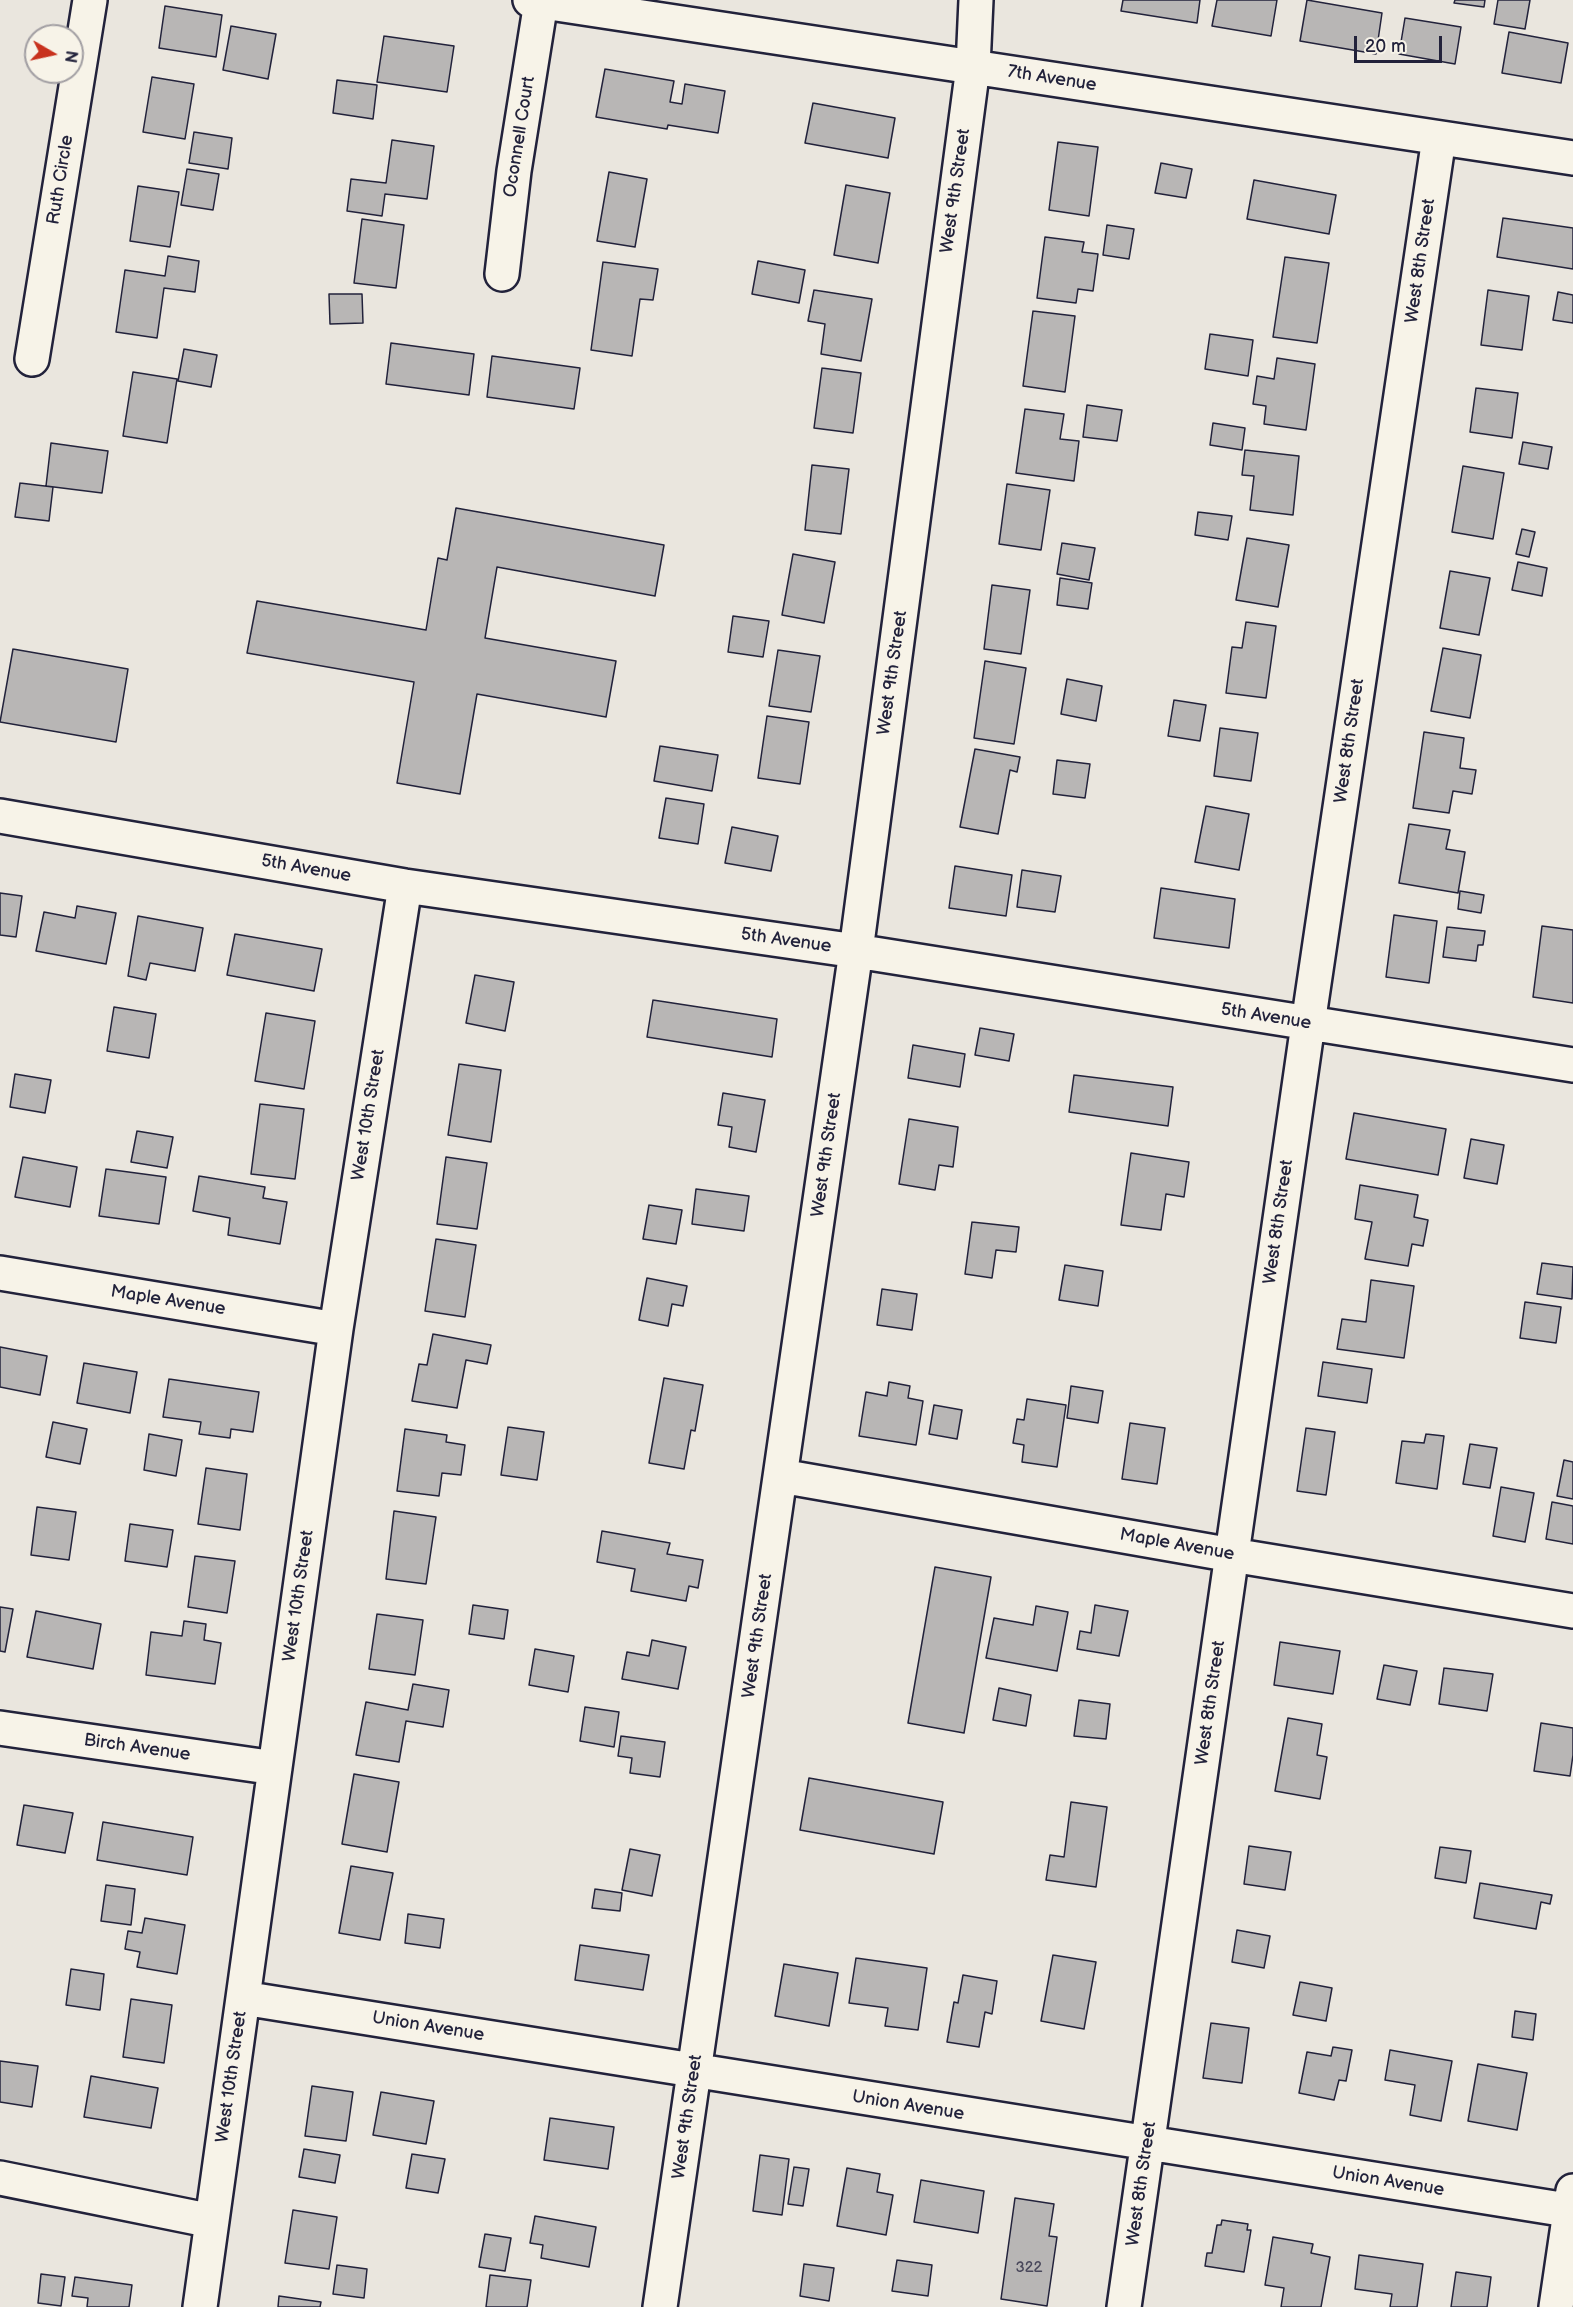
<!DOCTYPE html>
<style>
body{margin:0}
#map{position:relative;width:1573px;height:2307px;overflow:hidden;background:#eae6de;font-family:"Balsamiq Sans",sans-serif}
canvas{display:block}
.north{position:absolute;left:24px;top:24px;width:60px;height:60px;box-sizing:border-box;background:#f7f3e8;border:2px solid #a29fa3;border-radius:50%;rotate:99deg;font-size:16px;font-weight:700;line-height:24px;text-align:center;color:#22223b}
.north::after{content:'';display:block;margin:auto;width:21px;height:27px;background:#c8321e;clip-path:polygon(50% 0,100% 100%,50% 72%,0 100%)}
.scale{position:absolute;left:1354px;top:36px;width:88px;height:27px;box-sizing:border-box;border:3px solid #22223b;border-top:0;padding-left:8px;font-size:18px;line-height:21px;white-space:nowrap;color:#22223b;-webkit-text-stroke:4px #f7f3e8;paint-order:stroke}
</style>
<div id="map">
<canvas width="1573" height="2307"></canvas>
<div class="north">N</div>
<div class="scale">20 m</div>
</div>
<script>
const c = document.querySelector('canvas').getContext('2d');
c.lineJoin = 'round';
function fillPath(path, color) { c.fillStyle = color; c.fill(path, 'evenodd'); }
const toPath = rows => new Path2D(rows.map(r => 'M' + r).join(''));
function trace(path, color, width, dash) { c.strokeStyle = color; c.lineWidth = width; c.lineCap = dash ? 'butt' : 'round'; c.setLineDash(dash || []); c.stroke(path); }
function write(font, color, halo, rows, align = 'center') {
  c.font = font + ' "Balsamiq Sans",sans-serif'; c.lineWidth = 5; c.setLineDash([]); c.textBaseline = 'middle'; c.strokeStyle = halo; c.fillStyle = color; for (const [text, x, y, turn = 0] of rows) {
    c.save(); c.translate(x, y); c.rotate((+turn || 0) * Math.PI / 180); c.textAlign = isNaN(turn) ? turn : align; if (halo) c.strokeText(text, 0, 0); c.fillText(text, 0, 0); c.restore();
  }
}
const building = toPath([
 [1123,0,1200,0,1197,23,1121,11,1123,0],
 [1217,0,1277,0,1271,36,1212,26,1217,0],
 [1307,0,1382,13,1376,54,1300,41,1307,0],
 [1455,0,1485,0,1484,7,1454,3,1455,0],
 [1498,0,1530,0,1525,29,1494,24,1498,0],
 [165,6,222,15,216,57,159,48,165,6],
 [1405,18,1461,27,1455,64,1399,54,1405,18],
 [231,26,276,34,268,79,223,70,231,26],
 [1509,32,1568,43,1561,83,1502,73,1509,32],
 [384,36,454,46,447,92,377,82,384,36],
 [605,69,674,81,670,102,682,104,685,84,725,91,718,133,668,125,667,129,596,117,605,69],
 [152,77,194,84,185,139,143,132,152,77],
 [337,80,377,85,373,119,333,113,337,80],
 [813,103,895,118,888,158,805,143,813,103],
 [194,132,232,138,228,169,189,163,194,132],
 [392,140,434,146,427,199,385,194,382,216,347,211,351,179,386,183,392,140],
 [1058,142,1098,147,1089,216,1049,210,1058,142],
 [1161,163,1192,169,1186,198,1155,193,1161,163],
 [187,169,219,174,213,210,181,205,187,169],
 [609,172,647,179,635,247,597,241,609,172],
 [1254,180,1336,195,1329,234,1247,219,1254,180],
 [846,185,890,193,878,263,834,255,846,185],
 [138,186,179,192,170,247,130,241,138,186],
 [1503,218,1573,228,1573,269,1497,257,1503,218],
 [362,219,404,225,396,288,354,283,362,219],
 [1107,225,1134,229,1129,259,1103,255,1107,225],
 [1045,237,1084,242,1082,252,1098,254,1093,291,1078,289,1076,303,1037,298,1045,237],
 [168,256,199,261,195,292,164,288,157,338,116,332,125,270,165,276,168,256],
 [1285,257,1329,263,1317,343,1273,337,1285,257],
 [758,261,805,270,799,303,752,294,758,261],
 [603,262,658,269,653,300,640,299,632,356,591,350,603,262],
 [814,290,872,299,861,361,821,354,825,324,808,321,814,290],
 [1488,290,1529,296,1522,350,1481,345,1488,290],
 [1558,292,1573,295,1573,323,1553,320,1558,292],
 [329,294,362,294,363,323,330,324,329,294],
 [1033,311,1075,316,1065,392,1023,386,1033,311],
 [1210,334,1253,340,1248,376,1205,369,1210,334],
 [391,343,474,354,469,395,386,384,391,343],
 [184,349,217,355,211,387,178,381,184,349],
 [492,356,580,368,574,409,487,397,492,356],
 [1277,358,1315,364,1306,430,1264,424,1266,406,1253,404,1257,376,1274,379,1277,358],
 [822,368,861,373,853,433,814,428,822,368],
 [133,372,177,379,167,443,123,436,133,372],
 [1476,388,1518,393,1512,438,1470,432,1476,388],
 [1087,405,1122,410,1117,441,1083,437,1087,405],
 [1025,409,1064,414,1060,439,1079,441,1074,481,1016,473,1025,409],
 [1213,423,1245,428,1242,450,1210,445,1213,423],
 [1523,442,1552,447,1548,469,1519,464,1523,442],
 [51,443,108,451,102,493,46,486,51,443],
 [1245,450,1299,456,1293,515,1250,510,1254,476,1242,475,1245,450],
 [812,465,849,469,841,534,805,530,812,465],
 [1463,466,1504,473,1493,539,1452,532,1463,466],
 [20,483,53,487,49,521,15,517,20,483],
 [1007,484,1050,490,1041,550,999,544,1007,484],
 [456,508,664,545,655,596,497,567,485,638,616,661,606,717,477,694,460,794,397,783,414,682,247,653,257,601,426,630,438,558,447,560,456,508],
 [1198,512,1232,516,1228,540,1195,535,1198,512],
 [1522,529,1535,532,1529,557,1516,554,1522,529],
 [1247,538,1289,545,1278,607,1236,600,1247,538],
 [1062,543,1095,548,1089,580,1057,574,1062,543],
 [793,554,835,562,824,623,782,615,793,554],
 [1518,562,1547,568,1542,596,1512,590,1518,562],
 [1450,571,1490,578,1479,635,1440,628,1450,571],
 [1060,578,1092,583,1088,609,1057,605,1060,578],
 [992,585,1030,590,1021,654,984,649,992,585],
 [733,616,769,621,763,657,728,652,733,616],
 [1246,622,1276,626,1266,698,1226,693,1232,647,1242,648,1246,622],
 [1443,648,1481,655,1470,718,1431,711,1443,648],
 [13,649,128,669,116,742,0,722,13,649],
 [778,650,820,656,811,712,769,706,778,650],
 [985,661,1026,668,1014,744,974,738,985,661],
 [1067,679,1102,686,1096,721,1061,714,1067,679],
 [1174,700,1206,705,1200,741,1168,736,1174,700],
 [767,716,809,722,800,784,758,778,767,716],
 [1220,728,1258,733,1251,781,1214,776,1220,728],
 [1424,732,1464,738,1460,768,1476,770,1472,794,1453,791,1449,813,1413,808,1424,732],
 [660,746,718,755,712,791,654,781,660,746],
 [975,749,1020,757,1017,772,1010,770,998,834,960,827,975,749],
 [1057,760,1090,764,1085,798,1053,794,1057,760],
 [666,798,704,804,698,844,659,838,666,798],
 [1206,806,1249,814,1239,870,1195,862,1206,806],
 [1409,824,1450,830,1446,849,1465,852,1458,893,1399,883,1409,824],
 [732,827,778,836,771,871,725,863,732,827],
 [955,866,1012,875,1006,916,949,908,955,866],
 [1022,870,1061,876,1055,912,1017,907,1022,870],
 [1161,888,1235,899,1229,948,1154,938,1161,888],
 [1460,891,1484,895,1481,913,1458,909,1460,891],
 [0,893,22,896,16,937,0,935,0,893],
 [77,906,116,913,106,964,36,951,44,912,75,918,77,906],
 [1394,915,1437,921,1429,983,1386,977,1394,915],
 [138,916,203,928,195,971,150,963,146,980,128,976,138,916],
 [1542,926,1573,930,1573,1003,1533,997,1542,926],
 [1447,927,1485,931,1483,945,1478,945,1476,961,1443,957,1447,927],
 [235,934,322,949,314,991,227,975,235,934],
 [475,975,514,982,505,1031,466,1023,475,975],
 [653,1000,777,1019,772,1057,647,1037,653,1000],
 [114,1007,156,1014,149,1058,107,1051,114,1007],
 [266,1013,315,1021,304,1089,255,1081,266,1013],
 [980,1028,1014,1034,1009,1061,975,1055,980,1028],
 [913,1045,965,1054,960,1087,908,1078,913,1045],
 [459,1064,501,1070,491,1142,448,1135,459,1064],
 [15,1074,51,1080,45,1113,10,1107,15,1074],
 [1074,1075,1173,1087,1168,1126,1069,1112,1074,1075],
 [723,1093,765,1100,756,1152,729,1147,732,1127,718,1125,723,1093],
 [260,1104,304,1109,295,1179,251,1174,260,1104],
 [1354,1113,1446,1129,1438,1175,1346,1159,1354,1113],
 [909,1119,958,1127,953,1167,939,1165,935,1190,899,1184,909,1119],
 [137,1131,173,1137,167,1168,131,1162,137,1131],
 [1471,1139,1504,1145,1497,1184,1464,1178,1471,1139],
 [1131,1153,1189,1162,1184,1197,1166,1194,1161,1230,1121,1225,1131,1153],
 [23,1157,77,1167,70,1207,15,1197,23,1157],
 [446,1157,487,1163,477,1229,437,1224,446,1157],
 [106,1169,166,1177,159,1224,99,1216,106,1169],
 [199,1176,265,1187,263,1198,287,1202,280,1244,228,1235,230,1218,193,1211,199,1176],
 [1360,1185,1418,1195,1414,1217,1428,1220,1423,1246,1412,1244,1408,1266,1365,1259,1372,1222,1355,1219,1360,1185],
 [696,1189,749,1196,744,1231,692,1224,696,1189],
 [649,1205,682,1210,676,1244,643,1239,649,1205],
 [972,1222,1019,1227,1016,1252,996,1250,992,1278,965,1274,972,1222],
 [436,1239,476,1245,465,1317,425,1311,436,1239],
 [1542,1263,1573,1267,1572,1299,1537,1294,1542,1263],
 [1065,1265,1103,1271,1098,1306,1059,1300,1065,1265],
 [647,1278,687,1286,683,1306,672,1304,668,1326,639,1320,647,1278],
 [1371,1280,1414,1286,1404,1358,1337,1349,1342,1319,1366,1322,1371,1280],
 [882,1289,917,1294,912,1330,877,1325,882,1289],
 [1525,1302,1561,1307,1556,1343,1520,1338,1525,1302],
 [433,1334,491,1345,487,1364,466,1360,457,1408,412,1401,419,1364,427,1365,433,1334],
 [0,1347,47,1356,40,1395,0,1387,0,1347],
 [1323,1362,1372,1369,1367,1403,1318,1396,1323,1362],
 [84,1363,137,1372,130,1413,77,1403,84,1363],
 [664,1378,703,1385,695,1431,691,1430,684,1469,649,1463,664,1378],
 [169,1379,259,1392,253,1432,231,1429,230,1438,199,1434,201,1422,163,1417,169,1379],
 [889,1382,910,1386,908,1398,923,1401,916,1445,859,1436,866,1392,887,1396,889,1382],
 [1071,1386,1103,1391,1098,1423,1067,1418,1071,1386],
 [1027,1399,1066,1405,1057,1467,1022,1462,1024,1445,1013,1443,1017,1419,1024,1420,1027,1399],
 [934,1405,962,1410,957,1439,929,1434,934,1405],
 [53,1422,87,1429,80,1464,46,1457,53,1422],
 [1130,1423,1165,1428,1157,1484,1122,1479,1130,1423],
 [508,1427,544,1432,537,1480,501,1475,508,1427],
 [1306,1428,1335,1432,1326,1495,1297,1491,1306,1428],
 [405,1429,447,1435,446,1442,465,1445,461,1475,442,1473,439,1496,397,1491,405,1429],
 [149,1434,182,1440,176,1476,144,1470,149,1434],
 [1426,1434,1444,1436,1437,1489,1396,1483,1402,1441,1424,1443,1426,1434],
 [1470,1444,1497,1448,1490,1488,1463,1484,1470,1444],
 [1564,1460,1573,1462,1573,1499,1557,1496,1564,1460],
 [206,1468,247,1474,240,1530,198,1524,206,1468],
 [1501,1487,1534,1493,1525,1542,1493,1536,1501,1487],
 [1552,1502,1573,1506,1573,1544,1546,1539,1552,1502],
 [37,1507,76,1512,69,1560,31,1555,37,1507],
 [394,1511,436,1517,426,1584,386,1579,394,1511],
 [130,1524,173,1530,167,1567,125,1561,130,1524],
 [602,1531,670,1543,667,1554,703,1560,698,1588,689,1586,686,1601,631,1591,635,1569,597,1562,602,1531],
 [195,1556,235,1561,227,1613,188,1607,195,1556],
 [935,1567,991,1577,964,1733,908,1723,935,1567],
 [473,1605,508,1610,504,1639,469,1634,473,1605],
 [1095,1605,1128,1611,1119,1656,1077,1649,1080,1631,1091,1633,1095,1605],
 [1036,1606,1068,1612,1057,1671,986,1658,994,1618,1033,1625,1036,1606],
 [0,1607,13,1609,5,1652,0,1651,0,1607],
 [36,1611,101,1624,93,1669,27,1657,36,1611],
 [377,1614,423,1620,415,1675,369,1669,377,1614],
 [184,1621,206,1624,204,1640,221,1643,215,1684,146,1675,151,1632,182,1636,184,1621],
 [652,1640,686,1647,678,1689,622,1679,627,1652,649,1656,652,1640],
 [1280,1642,1340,1651,1333,1694,1274,1685,1280,1642],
 [535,1649,574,1656,568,1692,529,1685,535,1649],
 [1384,1665,1417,1671,1410,1705,1377,1699,1384,1665],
 [1444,1668,1493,1674,1487,1711,1439,1704,1444,1668],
 [413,1684,449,1690,443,1727,406,1721,399,1762,356,1755,366,1702,408,1710,413,1684],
 [999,1688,1031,1695,1026,1726,993,1720,999,1688],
 [1079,1700,1110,1704,1106,1739,1074,1736,1079,1700],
 [585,1707,619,1712,614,1747,580,1741,585,1707],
 [1288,1718,1322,1724,1317,1755,1327,1757,1320,1799,1275,1791,1288,1718],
 [1541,1723,1573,1728,1573,1755,1570,1776,1534,1771,1541,1723],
 [621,1736,665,1742,660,1777,630,1773,632,1758,618,1756,621,1736],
 [354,1774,399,1782,387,1852,342,1844,354,1774],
 [809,1778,943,1802,934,1854,800,1830,809,1778],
 [1071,1802,1107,1807,1096,1887,1046,1880,1050,1855,1064,1857,1071,1802],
 [24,1805,73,1813,65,1853,17,1845,24,1805],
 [103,1822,193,1837,187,1875,97,1860,103,1822],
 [1249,1846,1291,1852,1285,1890,1244,1884,1249,1846],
 [1440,1847,1471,1851,1466,1883,1435,1878,1440,1847],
 [630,1849,660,1855,652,1896,622,1890,630,1849],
 [351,1866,393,1873,380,1940,339,1933,351,1866],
 [1480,1883,1552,1895,1550,1904,1541,1902,1536,1929,1474,1918,1480,1883],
 [106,1885,135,1889,131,1925,101,1921,106,1885],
 [595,1889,622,1893,620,1911,592,1908,595,1889],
 [408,1914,444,1919,440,1948,405,1943,408,1914],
 [145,1918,185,1925,177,1974,137,1967,140,1952,125,1949,128,1931,142,1933,145,1918],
 [1237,1930,1270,1936,1264,1968,1232,1962,1237,1930],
 [580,1945,649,1955,643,1990,575,1980,580,1945],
 [1053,1955,1096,1962,1084,2029,1041,2021,1053,1955],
 [856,1958,927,1968,918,2030,885,2026,888,2008,849,2003,856,1958],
 [784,1964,838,1973,829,2026,775,2016,784,1964],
 [71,1969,104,1974,100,2010,66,2005,71,1969],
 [963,1975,997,1981,992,2014,985,2012,979,2047,947,2042,954,2002,958,2003,963,1975],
 [1300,1982,1332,1988,1326,2021,1293,2015,1300,1982],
 [131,1999,172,2005,164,2063,123,2057,131,1999],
 [1515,2011,1536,2014,1533,2040,1512,2037,1515,2011],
 [1211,2023,1249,2028,1242,2083,1203,2078,1211,2023],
 [1333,2047,1352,2050,1346,2081,1339,2080,1334,2100,1299,2093,1307,2052,1331,2056,1333,2047],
 [1390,2050,1452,2061,1441,2121,1410,2115,1415,2085,1385,2080,1390,2050],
 [0,2061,38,2066,32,2107,0,2102,0,2061],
 [1478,2064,1527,2073,1517,2130,1468,2121,1478,2064],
 [91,2076,158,2088,151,2128,84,2117,91,2076],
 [312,2086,353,2092,346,2141,305,2136,312,2086],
 [381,2092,434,2101,426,2144,373,2135,381,2092],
 [550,2118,614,2127,608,2169,544,2160,550,2118],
 [304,2149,340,2155,335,2183,299,2177,304,2149],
 [412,2154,445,2159,438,2193,406,2188,412,2154],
 [760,2155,789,2159,782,2215,753,2211,760,2155],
 [794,2167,809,2169,803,2206,788,2204,794,2167],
 [847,2168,880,2174,877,2192,893,2195,886,2235,837,2226,847,2168],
 [921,2180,984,2191,978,2233,914,2222,921,2180],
 [1015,2198,1054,2204,1049,2236,1057,2237,1047,2306,1001,2299,1015,2198],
 [293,2210,337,2217,329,2269,285,2263,293,2210],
 [535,2216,596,2227,589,2267,541,2258,543,2245,530,2243,535,2216],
 [1222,2220,1248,2224,1247,2230,1251,2230,1244,2272,1205,2266,1207,2253,1212,2253,1217,2225,1221,2225,1222,2220],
 [485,2234,511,2238,505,2271,479,2267,485,2234],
 [1273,2237,1313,2244,1311,2253,1330,2257,1321,2307,1281,2307,1284,2288,1265,2285,1273,2237],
 [1359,2255,1423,2264,1417,2307,1390,2307,1392,2294,1355,2289,1359,2255],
 [897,2260,932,2265,928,2296,892,2291,897,2260],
 [804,2264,834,2268,829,2301,800,2296,804,2264],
 [337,2265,367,2269,364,2298,333,2294,337,2265],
 [1456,2272,1491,2277,1487,2307,1451,2307,1456,2272],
 [41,2274,65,2277,61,2306,38,2303,41,2274],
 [490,2275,531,2280,527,2307,486,2307,490,2275],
 [75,2277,132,2285,129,2307,87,2307,88,2298,72,2296,75,2277],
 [279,2296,321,2302,320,2307,278,2307,279,2296]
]);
const minor = toPath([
 [530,0,1573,158],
 [502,274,514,171,541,2],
 [32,359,90,0],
 [0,816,405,886,856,951,1573,1065],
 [0,1273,336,1329],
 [781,1476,1232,1555,1573,1611],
 [0,1728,275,1768],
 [243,1998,1573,2211],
 [0,2178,212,2221],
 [200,2307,336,1329,405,886],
 [660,2307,856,951,973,67,976,0],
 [1124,2307,1308,1024,1439,138],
 [1556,2307,1573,2191]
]);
const numberNames = [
 ["322",1029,2268]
];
const streetNames = [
 ["7th Avenue",1052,79,9],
 ["Oconnell Court",520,137,-81],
 ["Ruth Circle",61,180,-81],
 ["West 9th Street",956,191,-82],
 ["West 8th Street",1421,261,-82],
 ["West 9th Street",893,673,-82],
 ["West 8th Street",1350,741,-82],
 ["5th Avenue",306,869,10],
 ["5th Avenue",786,941,8],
 ["5th Avenue",1266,1017,9],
 ["West 10th Street",369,1115,-81],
 ["West 9th Street",827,1155,-82],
 ["West 8th Street",1279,1222,-82],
 ["Maple Avenue",168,1301,9],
 ["Maple Avenue",1177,1545,10],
 ["West 10th Street",299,1596,-82],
 ["West 9th Street",758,1636,-82],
 ["West 8th Street",1211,1703,-82],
 ["Birch Avenue",137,1748,8],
 ["Union Avenue",428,2027,9],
 ["West 10th Street",232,2077,-82],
 ["Union Avenue",908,2106,9],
 ["West 9th Street",688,2117,-82],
 ["Union Avenue",1388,2182,9],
 ["West 8th Street",1142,2184,-82]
];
fillPath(building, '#b8b6b5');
trace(building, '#22223b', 1.5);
trace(minor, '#22223b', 38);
trace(minor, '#f7f3e8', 33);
write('15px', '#48475a', null, numberNames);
write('18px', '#22223b', '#f7f3e8', streetNames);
</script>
